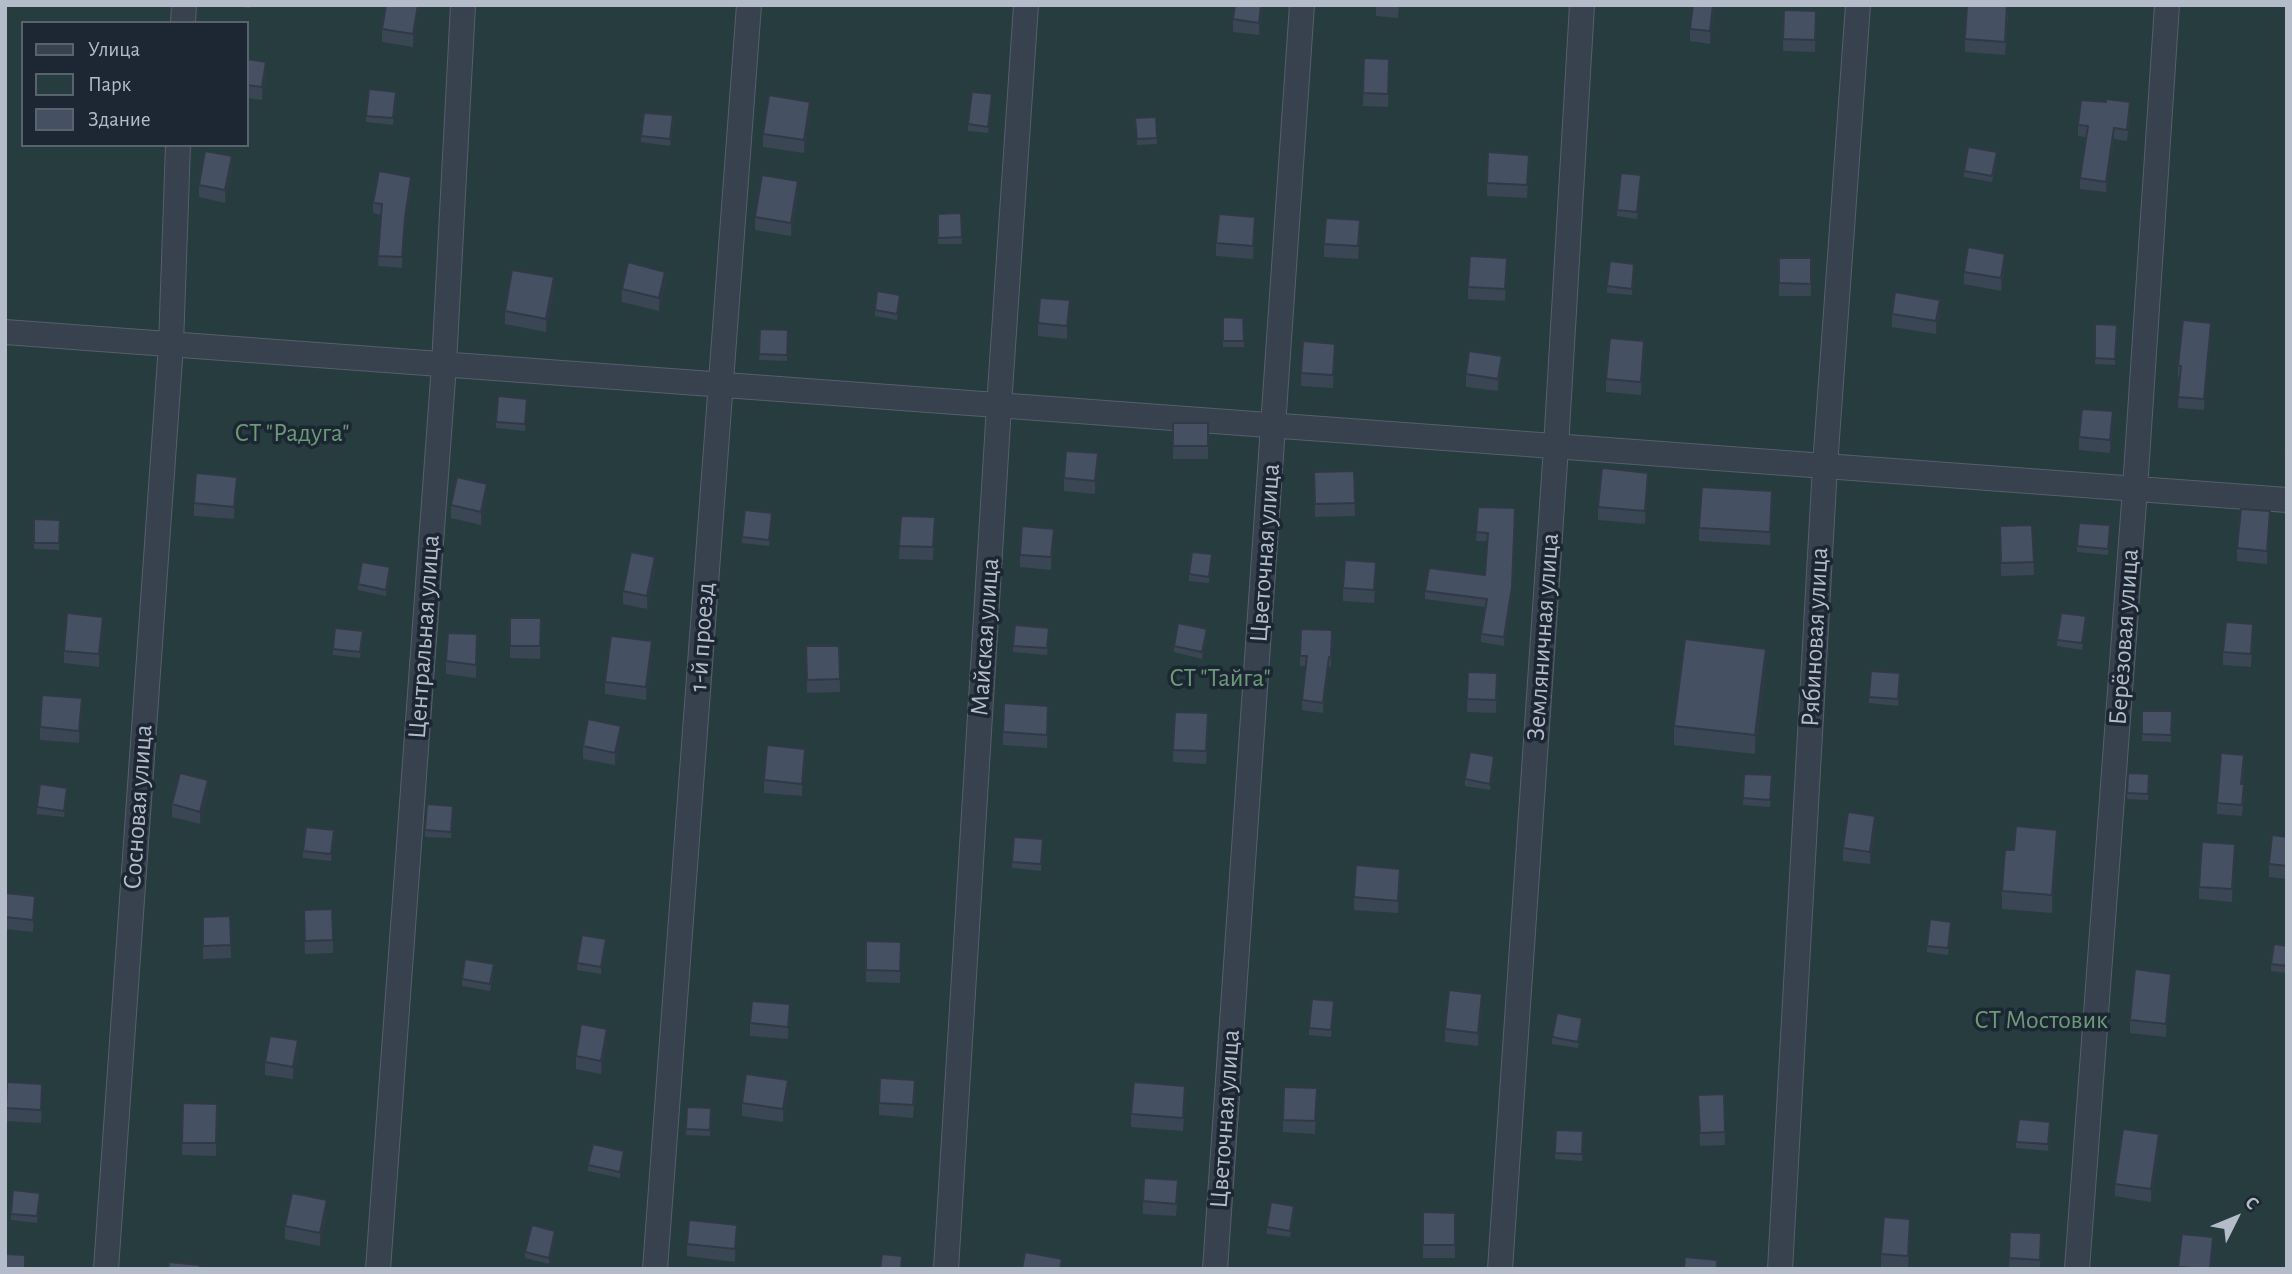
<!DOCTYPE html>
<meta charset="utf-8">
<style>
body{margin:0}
#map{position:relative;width:2292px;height:1274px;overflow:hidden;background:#242f3e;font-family:"Alegreya Sans",sans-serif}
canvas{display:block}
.frame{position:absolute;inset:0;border:7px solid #b4bcc9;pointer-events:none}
.legend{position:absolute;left:21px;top:21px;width:228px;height:126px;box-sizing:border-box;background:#1d2633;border:2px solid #59626f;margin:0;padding:9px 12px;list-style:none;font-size:21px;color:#b4bcc9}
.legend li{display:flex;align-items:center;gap:14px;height:35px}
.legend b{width:35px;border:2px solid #59626f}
.north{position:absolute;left:2201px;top:1183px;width:70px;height:70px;-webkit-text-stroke:5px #1d2633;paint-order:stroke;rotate:47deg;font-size:19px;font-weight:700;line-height:28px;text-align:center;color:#b4bcc9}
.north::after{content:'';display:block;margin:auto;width:24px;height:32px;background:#b4bcc9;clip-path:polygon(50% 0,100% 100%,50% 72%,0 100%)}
</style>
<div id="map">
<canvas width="2292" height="1274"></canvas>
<div class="frame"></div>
<ul class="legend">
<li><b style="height:9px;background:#38414e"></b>Улица</li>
<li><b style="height:19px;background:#263c3f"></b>Парк</li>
<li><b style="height:19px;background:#455162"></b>Здание</li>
</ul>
<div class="north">С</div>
</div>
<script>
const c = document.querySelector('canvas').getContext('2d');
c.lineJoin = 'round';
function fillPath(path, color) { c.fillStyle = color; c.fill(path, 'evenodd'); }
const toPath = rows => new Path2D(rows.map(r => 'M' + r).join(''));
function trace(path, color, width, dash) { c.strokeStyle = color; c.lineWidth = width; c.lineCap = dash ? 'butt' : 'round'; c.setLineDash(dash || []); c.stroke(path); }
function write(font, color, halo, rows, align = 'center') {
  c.font = font + ' "Alegreya Sans",sans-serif'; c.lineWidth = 7; c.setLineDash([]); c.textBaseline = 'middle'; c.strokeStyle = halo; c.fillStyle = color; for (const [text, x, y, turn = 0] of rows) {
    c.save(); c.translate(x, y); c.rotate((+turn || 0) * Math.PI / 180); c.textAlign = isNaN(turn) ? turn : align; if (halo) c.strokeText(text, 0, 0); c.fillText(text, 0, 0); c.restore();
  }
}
const green = toPath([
 [5,5,2287,5,2287,1269,5,1269],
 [23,23,247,23,247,145,23,145]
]);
const minor = toPath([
 [183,23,184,5],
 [5,332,2287,500],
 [106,1269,171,345,178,145],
 [378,1269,444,365,463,5],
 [655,1269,749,5],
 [946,1269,999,406,1026,5],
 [1215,1269,1302,5],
 [1500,1269,1556,447,1582,5],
 [1780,1269,1825,466,1858,5],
 [2077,1269,2135,489,2167,5]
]);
const wall = toPath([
 [224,5,251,5,250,8],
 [419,5,413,47,382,42,382,29],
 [1263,5,1259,35,1233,32,1233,19],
 [1376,5,1399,5,1398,18,1376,16],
 [1715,5,1710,44,1690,41,1690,29],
 [1784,10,1816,24,1815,52,1783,51],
 [2008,15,2005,55,1965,52,1965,39],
 [1364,58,1389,72,1388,107,1363,106],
 [247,59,266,74,262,100,247,98],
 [396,99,393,125,366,122,366,116],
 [992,101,988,133,968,131,968,124],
 [2130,113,2127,141,2114,139,2106,192,2080,189,2080,178,2086,137,2078,136,2078,125],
 [810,115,804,153,763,147,763,134],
 [1156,117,1157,144,1137,145,1135,118],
 [673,122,670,146,641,142,641,136],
 [1997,158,1992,182,1964,177,1964,171],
 [1529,167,1527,198,1487,196,1487,183],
 [232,169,225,203,199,197,199,185],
 [1641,182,1637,219,1617,216,1617,210],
 [411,187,405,228,402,268,378,266,381,215,373,213,373,203],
 [798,194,791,236,755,230,755,217],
 [961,213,962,244,938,244,938,214],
 [1255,229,1253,259,1216,256,1216,243],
 [1360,233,1358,259,1324,257,1324,244],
 [1779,258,1811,258,1811,296,1779,296],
 [2005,267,2001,291,1964,284,1964,272],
 [1507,271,1505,301,1468,299,1468,287],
 [1634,271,1632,295,1607,293,1607,286],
 [665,284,659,311,622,302,622,289],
 [554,290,546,332,505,324,505,311],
 [900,301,897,320,875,316,875,310],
 [1070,313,1067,339,1038,336,1038,323],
 [1940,313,1936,334,1892,327,1892,314],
 [1223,317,1243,318,1244,347,1223,347],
 [2095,324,2117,325,2115,365,2095,364],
 [760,329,788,330,787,361,759,360],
 [2211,334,2204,410,2178,408,2180,377,2178,377,2178,366],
 [1644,354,1641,395,1606,392,1606,379],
 [1335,357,1333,388,1301,386,1301,373],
 [1502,368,1498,391,1466,387,1466,374],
 [527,405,525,431,496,428,496,422],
 [1173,423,1208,423,1208,459,1173,459],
 [2113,424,2110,453,2079,450,2079,437],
 [1098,466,1095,494,1064,491,1064,478],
 [1354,471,1355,516,1315,517,1314,472],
 [1648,486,1645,524,1598,520,1598,507],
 [237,490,234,519,194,516,194,503],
 [487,497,481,525,451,518,451,505],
 [1772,504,1770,545,1699,541,1699,528],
 [1478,507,1512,596,1504,646,1481,642,1481,634,1485,607,1425,599,1425,591,1485,575,1487,541,1476,541],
 [901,516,935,517,933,560,899,559],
 [34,519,60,520,59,550,34,549],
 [772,519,769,546,742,543,742,537],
 [2270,524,2267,564,2237,561,2237,548],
 [2032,525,2034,575,2001,576,2000,526],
 [2110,525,2108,555,2077,552,2077,546],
 [1054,542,1051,570,1020,567,1020,555],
 [1212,561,1209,583,1189,581,1189,574],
 [655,570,647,609,623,604,623,591],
 [390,574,386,596,358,590,358,584],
 [1376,575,1374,603,1343,601,1343,588],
 [510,618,541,618,540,659,510,658],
 [2086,623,2082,650,2057,646,2057,640],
 [103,630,99,667,64,663,64,651],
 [1332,630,1331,667,1329,667,1323,713,1302,710,1302,700,1306,666,1300,666,1300,656],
 [1049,634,1047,655,1013,652,1013,646],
 [1207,635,1202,659,1174,652,1174,646],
 [2253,636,2251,667,2223,665,2223,652],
 [363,638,360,658,333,655,333,649],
 [806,646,839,646,840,692,807,693],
 [477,647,476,678,446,674,446,661],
 [652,654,646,700,605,694,605,682],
 [1766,667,1755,754,1674,745,1674,726],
 [1468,672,1497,673,1496,713,1467,712],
 [1900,680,1898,706,1869,703,1869,697],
 [82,711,79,743,40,740,40,727],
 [2142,711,2172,711,2171,742,2142,741],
 [1048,718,1047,748,1003,745,1003,732],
 [1208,726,1206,764,1173,762,1173,750],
 [621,739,615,765,583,759,583,746],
 [805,762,802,796,764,793,764,780],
 [1494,762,1490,790,1465,786,1465,779],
 [2244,766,2242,784,2244,795,2242,816,2217,814,2217,803],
 [1744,774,1772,782,1770,807,1743,805],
 [2149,774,2148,800,2127,799,2127,793],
 [208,793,200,824,172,817,172,804],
 [67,794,64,817,37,814,37,807],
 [453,813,451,838,425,837,425,830],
 [1875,828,1870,864,1843,861,1843,848],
 [334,836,331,861,303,858,303,851],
 [2287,837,2287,879,2269,877,2269,864],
 [1043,845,1041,871,1012,868,1012,862],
 [2057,849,2052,913,2002,909,2002,891],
 [2235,857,2232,902,2199,899,2199,887],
 [1400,882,1398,913,1354,910,1354,897],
 [5,893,35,909,33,932,5,929],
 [230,916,231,958,203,959,203,917],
 [304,922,333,940,333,953,305,954],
 [1951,928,1948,955,1927,952,1927,946],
 [866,941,901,942,900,983,866,982],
 [606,946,601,974,577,970,577,963],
 [2287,946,2287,973,2271,971,2271,964],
 [494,971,490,991,462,986,462,979],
 [2171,986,2166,1037,2130,1033,2130,1020],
 [1482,1007,1478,1046,1445,1042,1445,1029],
 [1334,1008,1331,1037,1309,1035,1309,1028],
 [790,1017,788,1039,750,1036,750,1023],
 [1582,1024,1578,1048,1552,1044,1552,1037],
 [607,1041,601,1074,576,1069,576,1056],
 [298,1053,293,1079,265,1075,265,1062],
 [788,1093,783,1122,742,1116,742,1103],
 [915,1093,913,1118,879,1115,879,1103],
 [1724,1094,1725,1145,1700,1146,1698,1095],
 [42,1096,41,1123,6,1121,6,1108],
 [1185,1099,1183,1131,1131,1127,1131,1114],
 [1317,1101,1315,1134,1283,1132,1283,1120],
 [183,1103,217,1104,216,1156,182,1155],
 [687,1107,711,1108,710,1136,686,1135],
 [2050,1128,2048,1151,2016,1148,2016,1142],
 [1556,1130,1583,1131,1582,1161,1555,1159],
 [2159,1147,2151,1202,2115,1196,2115,1184],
 [624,1157,620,1178,588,1171,588,1165],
 [1178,1193,1176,1216,1143,1214,1143,1201],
 [40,1199,37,1223,11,1220,11,1214],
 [327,1212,320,1246,285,1239,285,1226],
 [1423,1212,1455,1213,1455,1258,1423,1258],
 [1294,1213,1290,1237,1267,1234,1267,1227],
 [1910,1231,1908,1269,1881,1267,1881,1254],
 [2010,1232,2041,1246,2040,1269,2009,1269],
 [555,1237,549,1264,525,1258,525,1252],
 [737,1238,735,1262,687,1256,687,1244]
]);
const shadedWall = toPath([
 [418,5,419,5,419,9,413,47,413,34],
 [1261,5,1263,5,1259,35,1259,23],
 [1713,5,1715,5,1710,44,1710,31],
 [266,62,266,74,262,100,262,87],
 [810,102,810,115,804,153,804,140],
 [2114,128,2114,139,2106,192,2106,182],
 [232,156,232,169,225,203,225,190],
 [411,177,411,187,405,228,402,268,405,218],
 [798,181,798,194,791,236,791,223],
 [2005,254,2005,267,2001,291,2001,278],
 [665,272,665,284,659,311,659,298],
 [554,277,554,290,546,332,546,319],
 [1070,300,1070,313,1067,339,1067,326],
 [1940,300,1940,313,1936,334,1936,321],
 [2211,323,2211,334,2204,410,2204,399],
 [1644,341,1644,354,1641,395,1641,382],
 [1502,356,1502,368,1498,391,1498,379],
 [2113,411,2113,424,2110,453,2110,440],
 [1098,453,1098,466,1095,494,1095,481],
 [1648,473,1648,486,1645,524,1645,511],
 [237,477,237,490,234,519,234,507],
 [487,484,487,497,481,525,481,512],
 [1515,508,1512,596,1504,646,1504,637],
 [2270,511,2270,524,2267,564,2267,551],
 [1054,529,1054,542,1051,570,1051,557],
 [655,557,655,570,647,609,647,596],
 [390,567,390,574,386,596,386,590],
 [103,617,103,630,99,667,99,654],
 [1207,629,1207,635,1202,659,1202,652],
 [652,641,652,654,646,700,646,687],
 [1766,649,1766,667,1755,754,1755,735],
 [1329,657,1329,667,1323,713,1323,703],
 [82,698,82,711,79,743,79,731],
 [621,726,621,739,615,765,615,753],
 [805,749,805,762,802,796,802,784],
 [1494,756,1494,762,1490,790,1490,784],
 [208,780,208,793,200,824,200,812],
 [1875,816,1875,828,1870,864,1870,852],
 [2057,830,2057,849,2052,913,2052,895],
 [2235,844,2235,857,2232,902,2232,889],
 [1400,869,1400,882,1398,913,1398,901],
 [35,896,35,909,33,932,33,920],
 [606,939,606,946,601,974,601,967],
 [2171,974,2171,986,2166,1037,2166,1024],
 [1482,994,1482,1007,1478,1046,1478,1033],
 [790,1004,790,1017,788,1039,788,1027],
 [607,1029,607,1041,601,1074,601,1061],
 [298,1040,298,1053,293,1079,293,1067],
 [788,1080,788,1093,783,1122,783,1109],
 [2159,1134,2159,1147,2151,1202,2151,1189],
 [624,1151,624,1157,620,1178,620,1172],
 [327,1200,327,1212,320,1246,320,1233],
 [737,1225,737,1238,735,1262,735,1249],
 [555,1231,555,1237,549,1264,549,1258]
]);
const building = toPath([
 [386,5,418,5,413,34,382,29,386,5],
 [1235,5,1261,5,1259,23,1233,19,1235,5],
 [1693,5,1713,5,1710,31,1690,29,1693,5],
 [1967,5,2007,5,2005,42,1965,39,1967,5],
 [1784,10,1816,11,1815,40,1783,39,1784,10],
 [1364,58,1389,59,1388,94,1363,93,1364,58],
 [247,59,266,62,262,87,247,85,247,59],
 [369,89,396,92,393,118,366,116,369,89],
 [972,92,992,94,988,127,968,124,972,92],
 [769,95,810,102,804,140,763,134,769,95],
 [2106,99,2130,102,2127,130,2114,128,2106,182,2080,178,2088,126,2078,125,2081,100,2106,102,2106,99],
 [644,113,673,115,670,139,641,136,644,113],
 [1156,117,1157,138,1137,139,1135,118,1156,117],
 [1968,147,1997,152,1992,176,1964,171,1968,147],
 [205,151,232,156,225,190,199,185,205,151],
 [1488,152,1529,155,1527,185,1487,183,1488,152],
 [379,171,411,177,405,218,402,257,378,256,382,204,373,203,379,171],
 [1621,173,1641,175,1637,212,1617,210,1621,173],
 [762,175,798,181,791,223,755,217,762,175],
 [961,213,962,237,938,238,938,214,961,213],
 [1219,214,1255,217,1253,246,1216,243,1219,214],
 [1326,218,1360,220,1358,246,1324,244,1326,218],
 [1968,247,2005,254,2001,278,1964,272,1968,247],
 [1470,256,1507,258,1505,289,1468,287,1470,256],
 [1779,258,1811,258,1811,284,1779,283,1779,258],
 [1610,261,1634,264,1632,289,1607,286,1610,261],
 [628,262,665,272,659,298,622,289,628,262],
 [512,270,554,277,546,319,505,311,512,270],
 [877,291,900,295,897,314,875,310,877,291],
 [1895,292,1940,300,1936,321,1892,314,1895,292],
 [1040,298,1070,300,1067,326,1038,323,1040,298],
 [1223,317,1243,318,1244,341,1223,341,1223,317],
 [2183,320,2211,323,2204,399,2178,397,2181,366,2178,366,2183,320],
 [2095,324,2117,325,2115,359,2095,358,2095,324],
 [760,329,788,330,787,355,759,354,760,329],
 [1610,338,1644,341,1641,382,1606,379,1610,338],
 [1303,341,1335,344,1333,375,1301,373,1303,341],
 [1469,351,1502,356,1498,379,1466,374,1469,351],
 [498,396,527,399,525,424,496,422,498,396],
 [2082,409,2113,411,2110,440,2079,437,2082,409],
 [1173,423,1208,423,1208,446,1173,446,1173,423],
 [2287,442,2287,455,2284,454,2287,442],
 [1066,451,1098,453,1095,481,1064,478,1066,451],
 [1602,468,1648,473,1645,511,1598,507,1602,468],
 [1354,471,1355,503,1315,504,1314,472,1354,471],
 [196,473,237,477,234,507,194,503,196,473],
 [457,477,487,484,481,512,451,505,457,477],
 [1702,487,1772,491,1770,532,1699,528,1702,487],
 [1478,507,1515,508,1512,587,1504,637,1481,634,1487,599,1425,591,1429,568,1485,575,1488,533,1476,532,1478,507],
 [2241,509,2270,511,2267,551,2237,548,2241,509],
 [745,510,772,513,769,540,742,537,745,510],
 [901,516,935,517,933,547,899,546,901,516],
 [34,519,60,520,59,543,34,543,34,519],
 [2079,523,2110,525,2108,549,2077,546,2079,523],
 [2032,525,2034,562,2001,563,2000,526,2032,525],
 [1022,526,1054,529,1051,557,1020,555,1022,526],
 [631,552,655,557,647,596,623,591,631,552],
 [1192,552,1212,554,1209,577,1189,574,1192,552],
 [1345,560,1376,562,1374,590,1343,588,1345,560],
 [362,562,390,567,386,590,358,584,362,562],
 [67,613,103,617,99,654,64,651,67,613],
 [2061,613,2086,616,2082,643,2057,640,2061,613],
 [510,618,541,618,540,646,510,646,510,618],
 [2226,622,2253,624,2251,654,2223,652,2226,622],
 [1178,623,1207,629,1202,652,1174,646,1178,623],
 [1015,625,1049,628,1047,648,1013,646,1015,625],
 [335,628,363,631,360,652,333,649,335,628],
 [1301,629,1332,630,1331,657,1329,657,1323,703,1302,700,1307,656,1300,656,1301,629],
 [448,633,477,634,476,665,446,661,448,633],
 [611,636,652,641,646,687,605,682,611,636],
 [1685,639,1766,649,1755,735,1674,726,1685,639],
 [806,646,839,646,840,679,807,680,806,646],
 [1871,671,1900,673,1898,699,1869,697,1871,671],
 [1468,672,1497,673,1496,700,1467,699,1468,672],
 [42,695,82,698,79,731,40,727,42,695],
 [1004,703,1048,706,1047,735,1003,732,1004,703],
 [2142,711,2172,711,2171,735,2142,734,2142,711],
 [1175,712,1208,713,1206,751,1173,750,1175,712],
 [588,719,621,726,615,753,583,746,588,719],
 [767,745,805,749,802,784,764,780,767,745],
 [1470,752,1494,756,1490,784,1465,779,1470,752],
 [2221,753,2244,755,2241,784,2244,784,2242,805,2217,803,2221,753],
 [180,773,208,780,200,812,172,804,180,773],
 [2128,773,2149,774,2148,794,2127,793,2128,773],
 [1744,774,1772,775,1770,800,1743,798,1744,774],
 [40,784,67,788,64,811,37,807,40,784],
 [427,804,453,806,451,832,425,830,427,804],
 [1848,812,1875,816,1870,852,1843,848,1848,812],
 [2016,826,2057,830,2052,895,2002,891,2005,850,2014,850,2016,826],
 [306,827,334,830,331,854,303,851,306,827],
 [2272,835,2287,837,2287,866,2269,864,2272,835],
 [1014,837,1043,839,1041,864,1012,862,1014,837],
 [2202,842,2235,844,2232,889,2199,887,2202,842],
 [1356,865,1400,869,1398,901,1354,897,1356,865],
 [5,893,35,896,33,920,5,917,5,893],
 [332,909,333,940,305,941,304,910,332,909],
 [230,916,231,945,203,946,203,917,230,916],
 [1930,919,1951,922,1948,948,1927,946,1930,919],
 [582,935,606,939,601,967,577,963,582,935],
 [866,941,901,942,900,971,866,970,866,941],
 [2274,944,2287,946,2287,966,2271,964,2274,944],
 [465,959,494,964,490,984,462,979,465,959],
 [2135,969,2171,974,2166,1024,2130,1020,2135,969],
 [1449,990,1482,994,1478,1033,1445,1029,1449,990],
 [1312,999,1334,1001,1331,1030,1309,1028,1312,999],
 [752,1001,790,1004,788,1027,750,1023,752,1001],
 [1557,1013,1582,1018,1578,1042,1552,1037,1557,1013],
 [581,1024,607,1029,601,1061,576,1056,581,1024],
 [270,1036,298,1040,293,1067,265,1062,270,1036],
 [746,1074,788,1080,783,1109,742,1103,746,1074],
 [880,1078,915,1080,913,1105,879,1103,880,1078],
 [7,1082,42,1084,41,1110,6,1108,7,1082],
 [1134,1082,1185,1086,1183,1118,1131,1114,1134,1082],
 [1284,1087,1317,1088,1315,1121,1283,1120,1284,1087],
 [1724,1094,1725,1132,1700,1133,1698,1095,1724,1094],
 [183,1103,217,1104,216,1143,182,1143,183,1103],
 [687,1107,711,1108,710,1130,686,1129,687,1107],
 [2019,1119,2050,1122,2048,1144,2016,1142,2019,1119],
 [2123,1129,2159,1134,2151,1189,2115,1184,2123,1129],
 [1556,1130,1583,1131,1582,1154,1555,1153,1556,1130],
 [593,1144,624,1151,620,1172,588,1165,593,1144],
 [1144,1178,1178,1180,1176,1204,1143,1201,1144,1178],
 [13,1190,40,1193,37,1216,11,1214,13,1190],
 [292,1193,327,1200,320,1233,285,1226,292,1193],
 [1271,1202,1294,1206,1290,1231,1267,1227,1271,1202],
 [1423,1212,1455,1213,1455,1245,1423,1245,1423,1212],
 [1884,1217,1910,1219,1908,1256,1881,1254,1884,1217],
 [689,1220,737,1225,735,1249,687,1244,689,1220],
 [532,1225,555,1231,549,1258,525,1252,532,1225],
 [2010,1232,2041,1233,2040,1260,2009,1258,2010,1232],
 [2182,1234,2213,1237,2210,1269,2178,1267,2182,1234],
 [1025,1252,1062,1259,1060,1269,1022,1269,1025,1252],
 [5,1254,25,1255,25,1269,5,1269,5,1254],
 [882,1254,902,1256,901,1269,880,1269,882,1254],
 [1685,1257,1717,1260,1717,1269,1684,1269,1685,1257],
 [169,1262,200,1265,200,1269,168,1269,169,1262]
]);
const parkNames = [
 ["СТ \"Радуга\"",292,433],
 ["СТ \"Тайга\"",1220,678],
 ["СТ Мостовик",2041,1020]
];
const streetNames = [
 ["Цветочная улица",1265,553,-86],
 ["Центральная улица",424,637,-86],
 ["1-й проезд",702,637,-86],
 ["Майская улица",985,637,-86],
 ["Земляничная улица",1543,637,-86],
 ["Рябиновая улица",1815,637,-87],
 ["Берёзовая улица",2124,637,-86],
 ["Сосновая улица",138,807,-86],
 ["Цветочная улица",1225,1119,-86]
];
fillPath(green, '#263c3f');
trace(minor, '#565f6c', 26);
trace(minor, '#38414e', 24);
fillPath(wall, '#3b4654');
fillPath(shadedWall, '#303945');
fillPath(building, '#455162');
trace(building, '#303945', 2);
write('26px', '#6b9a76', '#1d2633', parkNames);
write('26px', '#b4bcc9', '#1d2633', streetNames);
</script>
